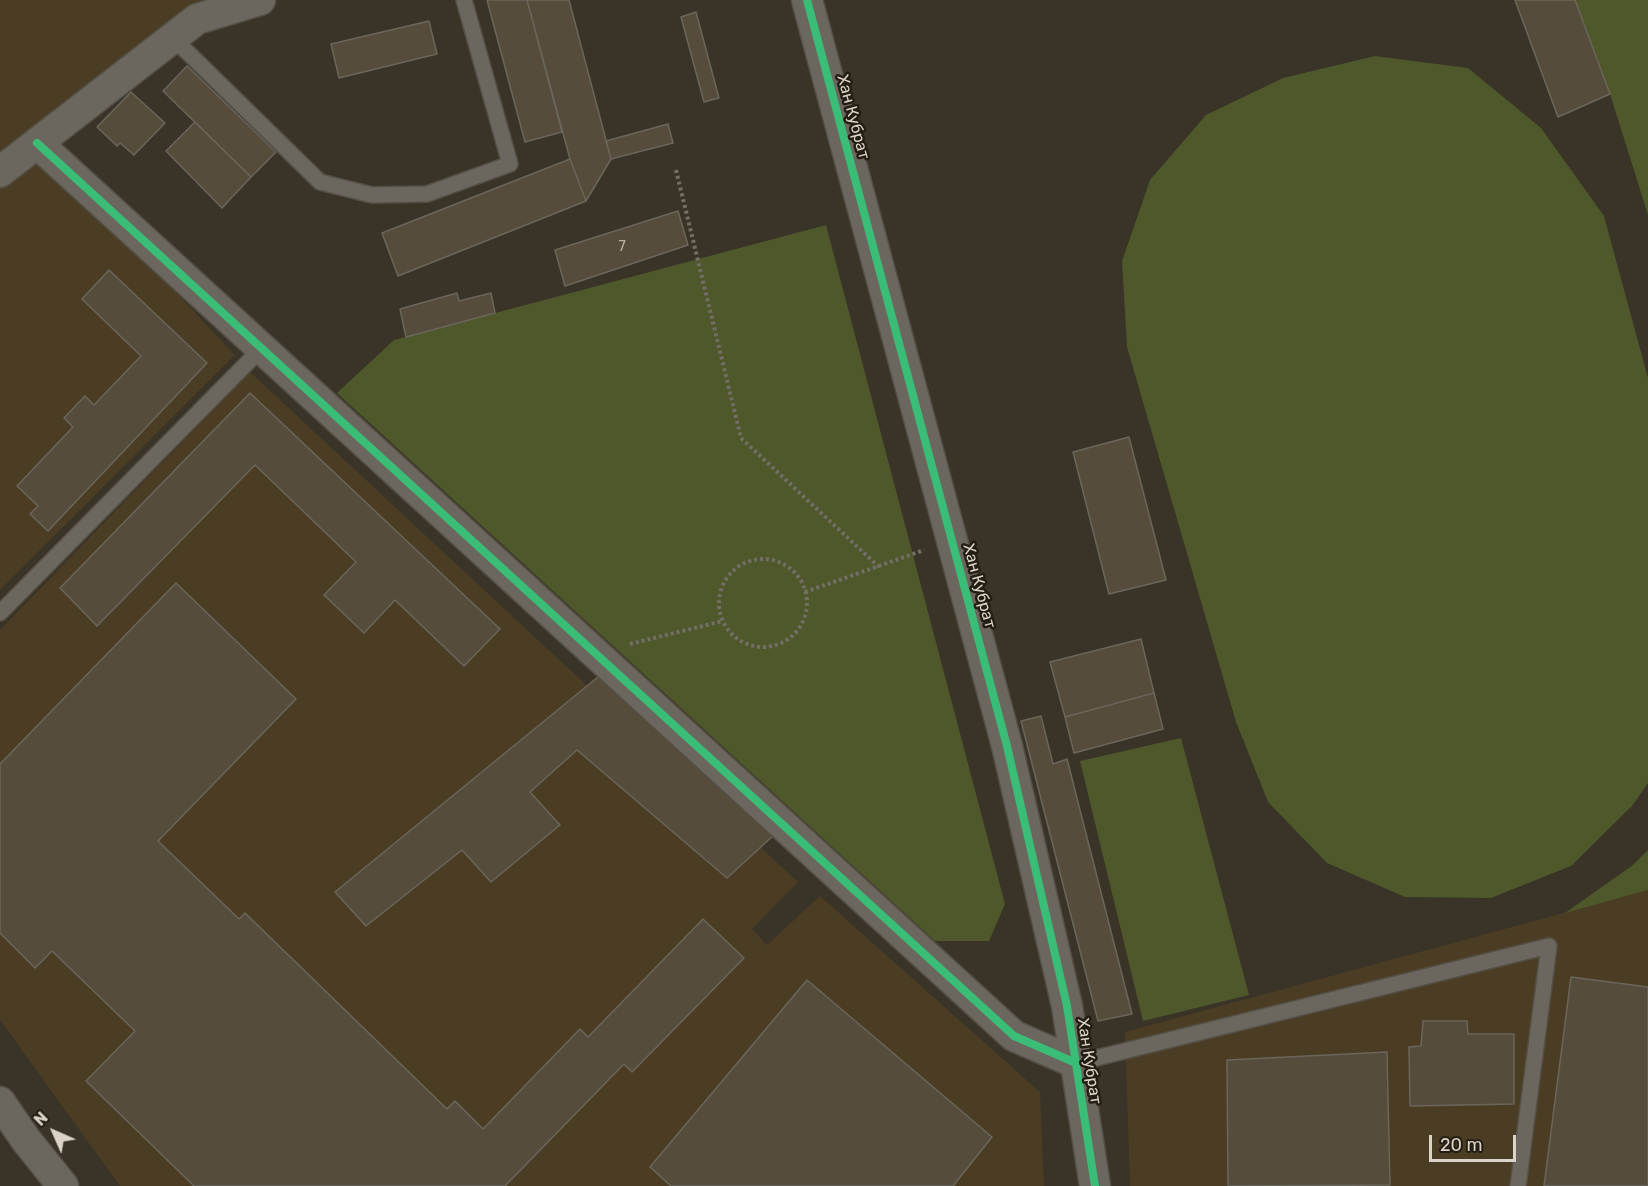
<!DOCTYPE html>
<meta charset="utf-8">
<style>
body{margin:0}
#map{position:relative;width:1648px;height:1186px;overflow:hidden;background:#393328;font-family:Rubik,sans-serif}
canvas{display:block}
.north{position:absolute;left:24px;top:1102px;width:60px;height:60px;-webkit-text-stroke:4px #231d14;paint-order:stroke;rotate:315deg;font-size:16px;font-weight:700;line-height:24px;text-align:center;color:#dbd3c7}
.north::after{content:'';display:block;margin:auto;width:21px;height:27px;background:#dbd3c7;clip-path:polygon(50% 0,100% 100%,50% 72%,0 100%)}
.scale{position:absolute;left:1429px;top:1135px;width:87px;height:27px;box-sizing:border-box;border:3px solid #dbd3c7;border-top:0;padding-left:8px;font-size:18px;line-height:21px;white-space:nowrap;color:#dbd3c7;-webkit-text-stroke:4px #231d14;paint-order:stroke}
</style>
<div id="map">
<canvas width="1648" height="1186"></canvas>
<div class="north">N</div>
<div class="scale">20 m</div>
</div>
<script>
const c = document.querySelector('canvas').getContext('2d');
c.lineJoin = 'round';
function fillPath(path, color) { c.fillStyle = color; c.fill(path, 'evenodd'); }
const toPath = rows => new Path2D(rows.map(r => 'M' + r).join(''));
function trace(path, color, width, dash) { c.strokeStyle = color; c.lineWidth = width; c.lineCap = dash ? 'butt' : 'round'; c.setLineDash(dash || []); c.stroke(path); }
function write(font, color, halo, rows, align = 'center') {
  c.font = font + ' Rubik,sans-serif'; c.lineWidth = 5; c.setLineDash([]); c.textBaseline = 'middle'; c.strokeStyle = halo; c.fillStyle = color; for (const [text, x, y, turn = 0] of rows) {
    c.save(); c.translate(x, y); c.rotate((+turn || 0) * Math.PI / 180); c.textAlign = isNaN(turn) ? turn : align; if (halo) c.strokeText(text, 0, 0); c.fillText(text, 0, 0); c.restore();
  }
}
const built = toPath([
 [0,0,207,0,187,7,28,135,235,355,0,590],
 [250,372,798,882,752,929,767,945,820,896,1040,1092,1044,1186,120,1186,0,1020,0,630],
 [1648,890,1648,1186,1130,1186,1125,1032]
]);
const green = toPath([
 [1575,0,1648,0,1648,215,1610,94],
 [1375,56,1468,68,1541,128,1604,216,1648,378,1648,783,1632,806,1571,866,1491,898,1405,897,1327,863,1268,802,1236,722,1127,347,1122,261,1150,180,1206,115,1283,78],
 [826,225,1005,904,989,941,935,941,337,393,394,340],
 [1181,738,1249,995,1143,1021,1080,761],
 [1648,850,1648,890,1565,913,1633,865]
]);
const building = toPath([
 [487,0,527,0,562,132,525,142,487,0],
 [527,0,569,0,611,159,586,201,570,159,527,0],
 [1515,0,1575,0,1610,94,1558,117,1515,0],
 [696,12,719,98,704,102,681,17,696,12],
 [429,21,437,54,339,78,331,44,429,21],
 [187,66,276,152,251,177,163,91,187,66],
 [131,92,165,123,134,155,120,143,117,146,97,127,131,92],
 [195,122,251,177,222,208,166,151,195,122],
 [668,124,673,143,611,159,606,141,668,124],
 [570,159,586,201,398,276,382,233,570,159],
 [678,211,688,245,565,286,555,250,678,211],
 [109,270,207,363,48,531,30,514,38,506,17,486,73,427,64,418,85,396,94,405,141,356,82,299,109,270],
 [457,293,459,301,491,293,495,313,406,337,400,309,457,293],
 [250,393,500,629,464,666,395,600,364,633,324,595,356,562,255,465,97,626,60,588,250,393],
 [1129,437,1166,580,1109,594,1073,452,1129,437],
 [176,583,296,699,158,841,239,919,245,913,447,1109,455,1101,483,1129,580,1029,588,1037,703,919,744,958,632,1072,624,1064,505,1186,194,1186,86,1081,135,1031,52,951,35,968,0,933,0,764,176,583],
 [1141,639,1154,693,1065,717,1050,662,1141,639],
 [598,677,775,834,727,878,577,750,530,792,560,825,491,882,462,850,366,926,335,892,598,677],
 [1154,693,1163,729,1074,753,1065,717,1154,693],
 [1041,716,1053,764,1067,759,1132,1014,1098,1021,1021,721,1041,716],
 [1571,977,1648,987,1648,1186,1544,1186,1571,977],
 [807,980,992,1137,953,1186,671,1186,650,1167,807,980],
 [1423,1021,1467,1021,1468,1034,1514,1034,1514,1104,1410,1106,1409,1047,1421,1046,1423,1021],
 [1387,1052,1390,1185,1228,1186,1227,1060,1387,1052]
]);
const path = toPath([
 [676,170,741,438,879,567],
 '719 603a44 44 0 1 1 88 0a44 44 0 1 1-88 0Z',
 [805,592,924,550],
 [630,644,723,621]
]);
const lane = toPath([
 [173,38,320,182,372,195,427,194,510,164,464,0],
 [0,613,262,348],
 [1076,1063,1549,946,1518,1186]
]);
const street = toPath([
 [807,0,1007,746,1067,1006,1095,1186],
 [37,143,1014,1036,1076,1063],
 [0,172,197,19,260,0],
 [0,1102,26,1140,63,1186]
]);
const cycleway = toPath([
 [807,0,1007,746,1067,1006,1095,1186],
 [37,143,1014,1036,1076,1063]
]);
const numberNames = [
 ["7",622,247]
];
const streetNames = [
 ["Хан Кубрат",853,117,75],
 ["Хан Кубрат",979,586,75],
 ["Хан Кубрат",1089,1061,81]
];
fillPath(built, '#4b3d23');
fillPath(green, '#4e582a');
fillPath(building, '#554c3b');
trace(building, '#6b665c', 1.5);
trace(lane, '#544f45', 18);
trace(street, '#544f45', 33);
trace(path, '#736e66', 4, [3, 3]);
trace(lane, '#6c675e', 15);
trace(street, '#6c675e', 30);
trace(cycleway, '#3abd76', 8);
write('14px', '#bab1a4', null, numberNames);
write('16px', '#dbd3c7', '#231d14', streetNames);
</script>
